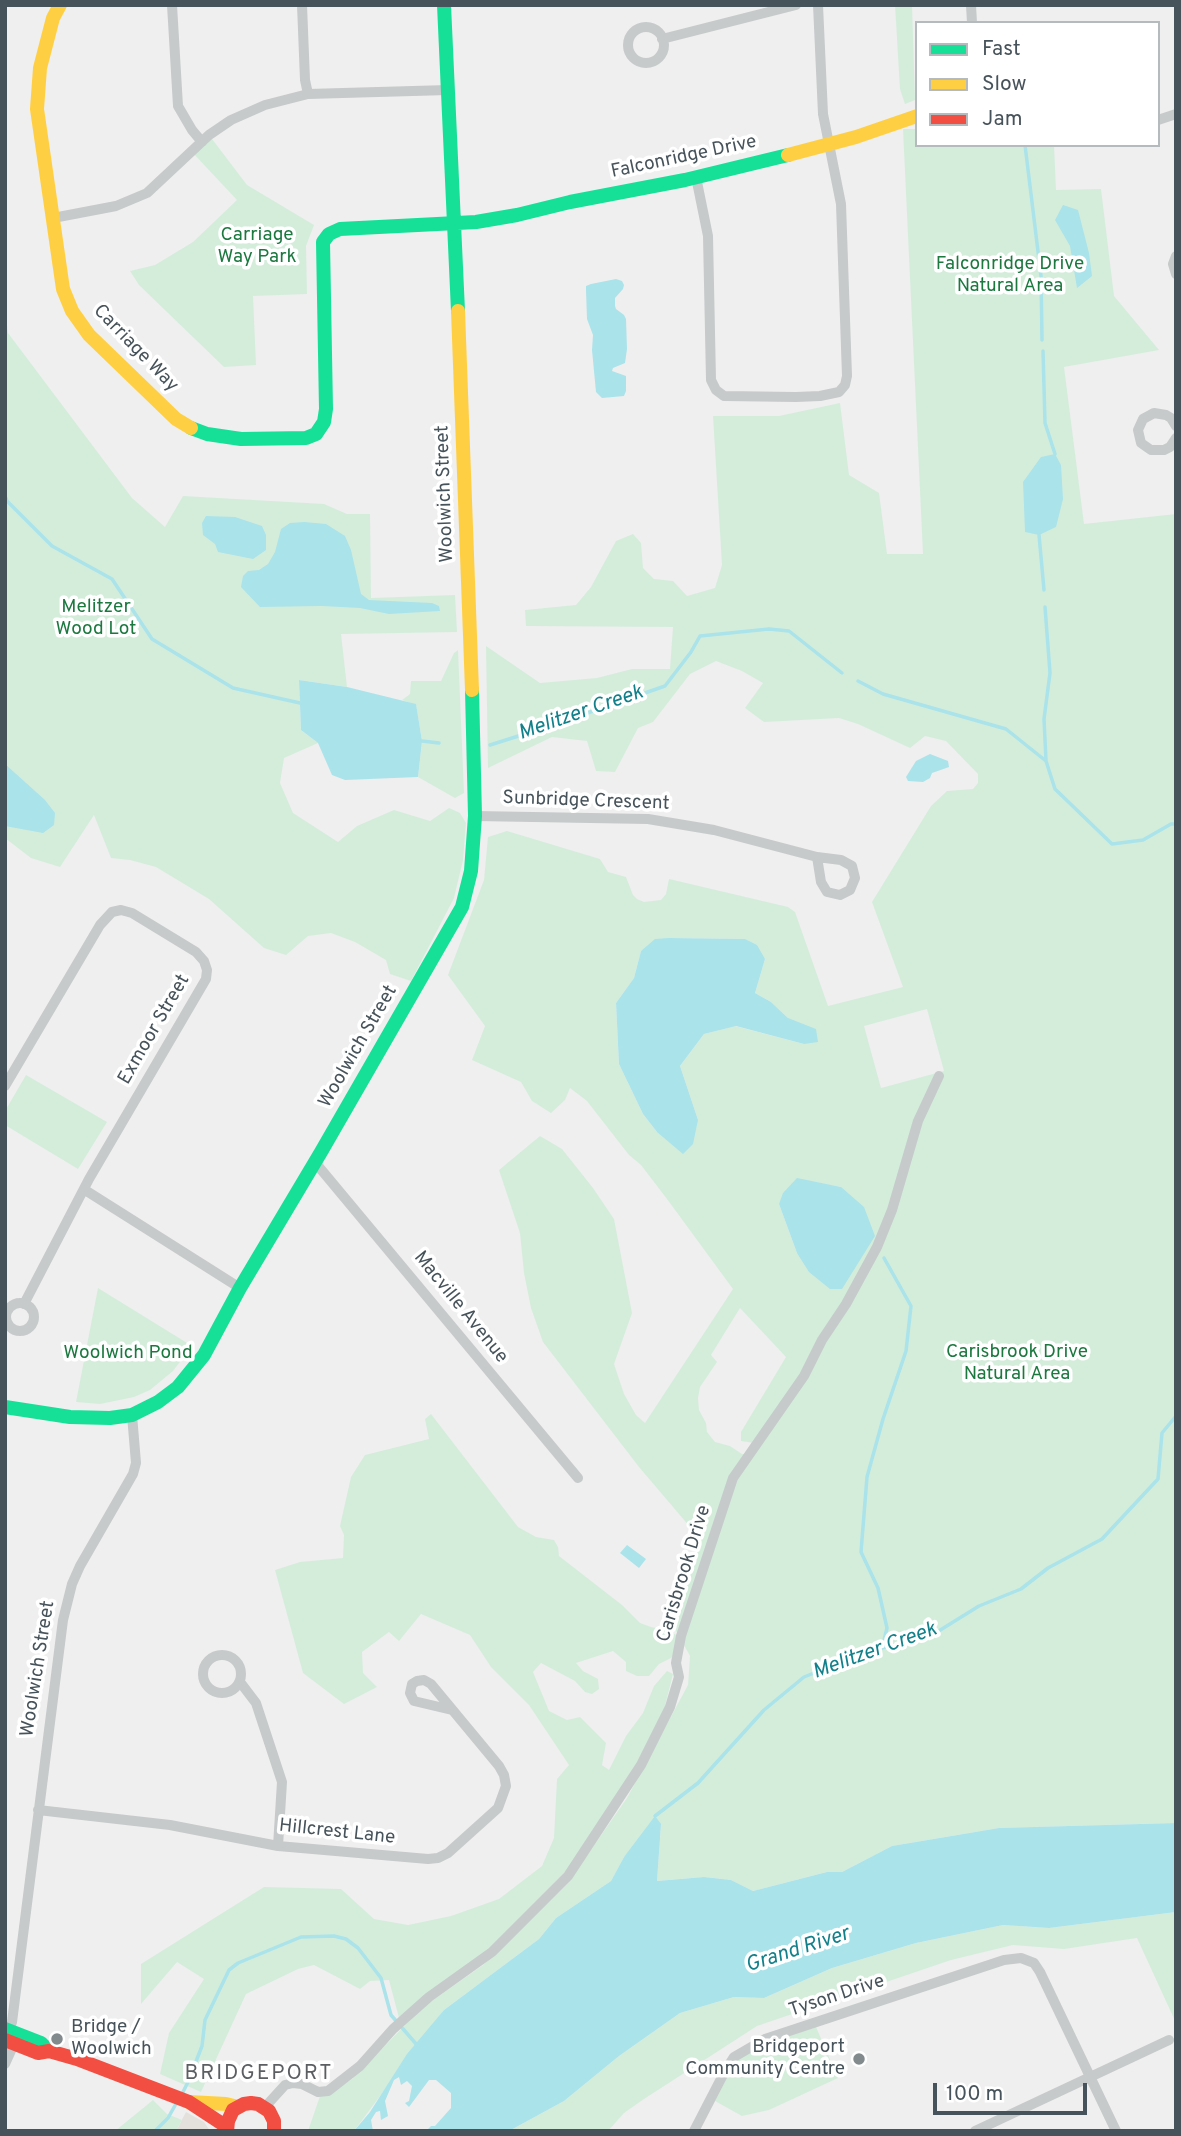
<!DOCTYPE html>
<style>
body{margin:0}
#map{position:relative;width:1181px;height:2136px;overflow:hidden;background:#efefef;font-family:Overpass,sans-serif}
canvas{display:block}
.frame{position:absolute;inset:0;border:7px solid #47535a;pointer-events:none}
.legend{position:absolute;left:915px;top:21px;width:245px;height:126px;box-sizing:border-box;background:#fff;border:2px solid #b5babd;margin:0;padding:9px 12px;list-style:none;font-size:21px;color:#47535a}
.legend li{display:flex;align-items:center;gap:14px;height:35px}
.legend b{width:35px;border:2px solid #b5babd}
.scale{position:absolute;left:933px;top:2083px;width:154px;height:32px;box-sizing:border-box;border:4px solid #47535a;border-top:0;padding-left:9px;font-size:21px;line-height:24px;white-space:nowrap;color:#47535a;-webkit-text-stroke:5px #fff;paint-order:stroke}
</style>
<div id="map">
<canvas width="1181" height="2136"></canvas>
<div class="frame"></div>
<ul class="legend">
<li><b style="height:9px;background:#16e098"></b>Fast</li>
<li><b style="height:9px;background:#ffcf43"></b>Slow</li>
<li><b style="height:9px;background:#f24e42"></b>Jam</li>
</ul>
<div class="scale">100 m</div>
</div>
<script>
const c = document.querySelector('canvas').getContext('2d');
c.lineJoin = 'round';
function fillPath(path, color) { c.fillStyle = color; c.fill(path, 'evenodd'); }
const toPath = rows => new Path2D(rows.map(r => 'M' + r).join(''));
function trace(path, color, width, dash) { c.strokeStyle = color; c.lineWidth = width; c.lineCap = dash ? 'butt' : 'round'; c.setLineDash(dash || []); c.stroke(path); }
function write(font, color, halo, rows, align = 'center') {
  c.font = font + ' Overpass,sans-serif'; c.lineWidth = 7; c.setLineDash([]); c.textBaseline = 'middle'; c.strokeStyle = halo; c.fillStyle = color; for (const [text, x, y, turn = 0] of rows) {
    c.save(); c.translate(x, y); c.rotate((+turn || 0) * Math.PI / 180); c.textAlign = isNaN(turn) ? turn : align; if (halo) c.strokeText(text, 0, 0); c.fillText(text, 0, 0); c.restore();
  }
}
const commercial = toPath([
 [186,2112,204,2122,210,2131,176,2131]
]);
const green = toPath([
 [895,5,912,5,915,100,905,104,900,89],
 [903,129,917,129,917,145,1054,145,1056,190,1101,189,1114,296,1159,350,1064,367,1084,524,1176,514,1176,1823,999,1828,892,1846,842,1872,827,1872,753,1891,731,1880,704,1877,657,1881,661,1824,624,1857,611,1881,556,1918,539,1939,444,2010,354,2131,308,2131,320,2096,330,2093,352,2079,423,2007,483,1965,567,1884,627,1798,688,1685,690,1656,674,1627,674,1609,692,1560,696,1534,639,1467,543,1342,531,1308,524,1273,520,1233,499,1170,540,1136,562,1149,593,1188,614,1219,632,1313,614,1364,624,1394,636,1415,645,1423,733,1289,667,1199,641,1165,629,1155,587,1101,570,1088,565,1100,551,1113,532,1101,521,1082,472,1060,485,1026,448,975,484,880,488,837,507,831,600,859,608,872,626,877,633,895,637,899,644,902,661,900,666,894,669,879,788,907,795,912,828,1006,903,987,872,902,931,806,947,791,973,789,978,783,978,774,946,741,925,736,910,748,858,724,839,718,764,722,745,708,763,683,742,671,716,661,690,674,653,722,638,728,615,772,596,771,587,741,552,737,488,768,486,646,540,683,597,678,632,669,670,669,673,627,526,626,525,610,576,605,591,587,616,541,633,534,641,543,643,568,654,579,673,581,687,596,715,588,722,565,713,416,779,416,840,403,849,475,879,493,887,554,923,554],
 [669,938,745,939,765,959,755,993,771,1002,788,1018,804,1044,735,1026,704,1034,680,1066,698,1120,657,1132,643,1114,619,1064,616,1003,634,978,641,951],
 [927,1009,944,1071,881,1088,864,1026],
 [797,1179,841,1187,797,1253,779,1204],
 [740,1308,786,1357,741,1432,741,1441,761,1444,753,1455,742,1454,730,1446,715,1442,707,1432,706,1423,699,1410,698,1398,700,1387,717,1362,711,1355],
 [209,135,247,185,314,225,306,246,307,294,253,296,256,365,224,367,139,285,130,271,155,265,193,242,237,200,192,152],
 [5,312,8,333,132,498,165,527,183,496,324,504,347,514,370,514,371,598,455,595,457,632,341,634,347,687,299,680,301,730,318,743,284,758,280,783,293,813,338,842,357,826,394,810,430,821,449,808,460,813,466,823,463,860,454,898,411,981,390,974,386,960,355,942,331,933,308,936,286,955,264,948,209,899,156,867,130,860,111,858,94,815,60,867,31,858,5,838],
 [458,650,464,793,455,798,418,777,422,741,416,705,402,700,410,694,411,681,441,681,454,653],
 [26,1075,107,1122,78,1169,5,1125,5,1111],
 [98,1288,192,1346,173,1371,150,1390,134,1397,100,1404,76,1402],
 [431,1414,518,1527,536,1537,554,1540,558,1547,559,1556,622,1605,640,1623,651,1627,670,1631,676,1635,677,1646,673,1657,659,1664,649,1676,637,1676,626,1671,626,1662,613,1651,576,1663,583,1671,598,1679,599,1689,592,1694,585,1692,575,1681,541,1663,533,1672,549,1711,567,1720,580,1717,606,1743,602,1765,609,1770,626,1736,643,1713,654,1686,667,1671,673,1674,664,1710,638,1763,567,1870,482,1956,399,2018,389,1980,370,1981,360,1989,314,1965,298,1969,246,1994,201,2092,160,2074,169,2033,204,1979,177,1962,141,2004,141,1964,264,1887,341,1889,374,1919,408,1925,451,1916,499,1899,542,1866,554,1838,557,1779,569,1765,529,1705,491,1667,470,1635,421,1614,399,1641,389,1632,362,1652,363,1673,377,1687,344,1704,303,1673,275,1570,300,1562,343,1558,344,1535,340,1526,351,1477,365,1455,429,1439,425,1419],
 [1176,1912,1176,2023,1137,1938,1064,1949,1013,1945,951,1960,757,2026,644,2099,624,2113,608,2131,509,2131,564,2101,619,2056,680,2013,734,1997,764,1998,832,1968,916,1943,1003,1925,1049,1928],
 [816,2027,838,2078,769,2110,742,2116,715,2101,735,2061,768,2042],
 [153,2100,167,2114,182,2120,176,2131,115,2131]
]);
const water = toPath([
 [1063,205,1078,210,1089,253,1092,276,1077,288,1070,246,1055,220],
 [616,279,622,281,624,285,623,289,615,298,615,306,616,309,624,315,626,319,627,349,625,363,613,368,612,371,626,376,626,391,624,396,602,398,596,392,592,350,593,335,587,319,586,290,586,286,591,284],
 [1055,454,1061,465,1063,499,1056,527,1039,535,1025,532,1023,482,1041,457],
 [206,516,235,517,262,526,266,535,266,550,253,559,218,552,215,544,203,535,202,523],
 [304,522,326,524,345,536,351,550,361,594,369,600,432,603,439,606,440,611,389,614,360,608,322,606,260,607,241,587,243,576,248,571,259,570,268,564,275,552,281,529,290,523],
 [299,680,347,687,416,704,422,741,418,777,345,780,332,775,318,743,301,730],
 [930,754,948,761,949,767,932,773,930,778,923,782,908,781,906,777,916,761],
 [5,764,45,800,55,813,54,825,43,833,5,826],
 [669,938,745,939,757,945,765,959,755,993,771,1002,788,1018,816,1029,818,1042,804,1044,736,1026,704,1034,680,1066,698,1120,693,1144,683,1154,657,1132,643,1114,619,1064,616,1003,634,978,641,951,655,939],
 [797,1178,841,1187,864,1207,875,1236,842,1289,830,1289,809,1272,797,1253,779,1204,783,1193],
 [627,1545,646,1559,639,1568,620,1553],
 [655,1816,661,1824,657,1881,704,1877,731,1880,753,1891,827,1872,842,1872,892,1846,999,1828,1176,1823,1176,1912,1049,1928,1003,1925,916,1943,832,1968,764,1998,734,1997,680,2013,619,2056,564,2101,509,2131,426,2131,431,2126,435,2126,451,2108,451,2093,436,2080,429,2080,409,2107,405,2103,409,2101,412,2086,407,2081,401,2085,399,2077,394,2080,385,2101,388,2116,381,2120,380,2111,376,2112,371,2120,373,2131,354,2131,370,2112,407,2054,444,2010,539,1939,556,1918,611,1881,624,1857]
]);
const stream = toPath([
 [1025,145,1041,276,1042,340],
 [1043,351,1045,423,1055,454],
 [5,496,7,501,52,546,112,579,152,639,233,688,300,703],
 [1039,535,1044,590],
 [1045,607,1050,673,1044,719,1046,761,1055,789,1112,844,1143,840,1171,824,1176,824],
 [858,681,883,694,1006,729,1046,761],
 [422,741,439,743],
 [490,745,550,726,665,686,691,652,700,636,769,629,789,631,842,673],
 [882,1648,887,1628,878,1588,861,1552,867,1477,883,1419,906,1351,911,1306,884,1258],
 [655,1816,698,1783,764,1710,804,1677,869,1651,929,1637,979,1606,1021,1589,1048,1568,1102,1539,1158,1479,1162,1433,1176,1416],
 [181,2096,188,2082,202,2046,205,2020,229,1970,238,1963,301,1937,334,1936,346,1939,358,1948,381,1978,391,2015,417,2045],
 [155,2131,168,2118,177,2102]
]);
const street = toPath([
 [172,5,178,106,192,130,202,142],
 [302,5,305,80,308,94],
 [971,5,972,23],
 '628 45a18 18 0 1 1 36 0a18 18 0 1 1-36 0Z',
 [662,39,796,5],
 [1158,120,1176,114],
 [696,177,708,236,711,380,716,390,724,396,796,397,820,396,839,392,845,385,847,376,841,204,823,114,818,5],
 [53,218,116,206,147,193,209,135,231,120,265,105,308,94,448,90],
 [1176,256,1173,264,1176,274],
 [1176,426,1171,418,1166,415,1154,413,1143,419,1138,430,1141,443,1151,450,1164,450,1170,447,1176,438],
 [475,816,648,819,714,830,817,857,841,860,852,866,855,878,850,890,840,895,827,892,821,882,817,857],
 [5,1086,100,925,112,912,121,910,132,913,196,952,204,961,207,970,206,979,89,1179,24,1304],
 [314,1161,578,1478],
 [85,1190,240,1288],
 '6 1317a14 14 0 1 1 28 0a14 14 0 1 1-28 0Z',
 '203 1674a19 19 0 1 1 38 0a19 19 0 1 1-38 0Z',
 [240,1682,256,1703,282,1782,278,1846],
 [38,1810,170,1825,278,1846,428,1859,438,1858,448,1853,498,1808,506,1786,504,1775,499,1766,431,1684,424,1680,417,1681,412,1684,410,1693,414,1701,452,1710],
 [9,2030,12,2022,63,1620,72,1584,80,1566,133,1474,136,1463,132,1415],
 [5,2064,14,2044],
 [265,2107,285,2085,293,2083,302,2084,318,2092,328,2091,360,2066,393,2029,429,1997,492,1952,568,1876,641,1765,670,1707,679,1677,676,1663,681,1636,733,1478,804,1376,822,1340,846,1304,877,1247,892,1210,918,1121,939,1076],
 [694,2131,725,2071,734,2057,765,2039,1004,1960,1021,1958,1034,1963,1040,1972,1116,2131],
 [975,2131,1169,2040]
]);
const fast = toPath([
 [444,5,458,311],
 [191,428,207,434,241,439,306,438,316,434,324,422,326,409,323,242,329,234,340,229,476,222,517,215,570,202,685,180,788,155],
 [5,1407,70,1417,110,1418,132,1415,158,1402,178,1387,204,1355,240,1288,321,1152,462,907,471,871,475,816,472,690],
 [5,2029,41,2043,49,2051]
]);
const slow = toPath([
 [60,5,53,18,40,68,37,109,63,289,72,311,89,335,176,419,191,428],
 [788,155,856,137,917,116],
 [458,311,472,690],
 [189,2102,226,2104,238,2107]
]);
const jam = toPath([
 [5,2040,38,2053,49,2051,77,2059,189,2102,227,2127],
 [227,2131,228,2121,233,2110,244,2104,251,2103,258,2104,269,2111,274,2121,274,2131]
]);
const markers = [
 [57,2039,7,"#828a8e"],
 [859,2059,7,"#828a8e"]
];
const streetNames = [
 ["Falconridge Drive",684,158,-12],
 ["Carriage Way",135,349,46],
 ["Woolwich Street",446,494,-92],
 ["Sunbridge Crescent",586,802,2],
 ["Exmoor Street",155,1030,-60],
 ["Woolwich Street",359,1047,-60],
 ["Macville Avenue",460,1308,51],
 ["Carisbrook Drive",685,1574,-73],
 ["Woolwich Street",39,1669,-81],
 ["Hillcrest Lane",337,1833,6],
 ["Tyson Drive",837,1997,-18]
];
const parkNames = [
 ["Carriage",257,236],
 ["Way Park",257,258],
 ["Falconridge Drive",1010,265],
 ["Natural Area",1010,287],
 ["Melitzer",96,608],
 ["Wood Lot",96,630],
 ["Carisbrook Drive",1017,1353],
 ["Natural Area",1017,1375],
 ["Woolwich Pond",128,1354]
];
const poiNames = [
 ["Bridge /",71,2028],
 ["Woolwich",71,2050],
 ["Bridgeport",845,2048,"right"],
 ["Community Centre",845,2070,"right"]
];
const waterNames = [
 ["Melitzer Creek",581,714,-19],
 ["Melitzer Creek",875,1652,-20],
 ["Grand River",798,1951,-18]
];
const neighbourhoodNames = [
 ["BRIDGEPORT",259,2075]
];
fillPath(commercial, '#e4e1dc');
fillPath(green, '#d4eddb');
fillPath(water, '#aae3ea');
trace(stream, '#aae3ea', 3.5);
trace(street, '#c6cacb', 10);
trace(fast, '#16e098', 14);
trace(slow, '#ffcf43', 14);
trace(jam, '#f24e42', 14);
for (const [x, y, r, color] of markers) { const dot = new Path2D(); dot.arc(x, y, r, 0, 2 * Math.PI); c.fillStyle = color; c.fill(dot); trace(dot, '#fff', 2.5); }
write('19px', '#47535a', '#fff', streetNames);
write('19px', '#1b783f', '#fff', parkNames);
write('19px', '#47535a', '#fff', poiNames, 'left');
write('italic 21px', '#12808b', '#fff', waterNames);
c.letterSpacing = '2px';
write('21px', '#5b5f62', '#fff', neighbourhoodNames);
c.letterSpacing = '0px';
</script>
